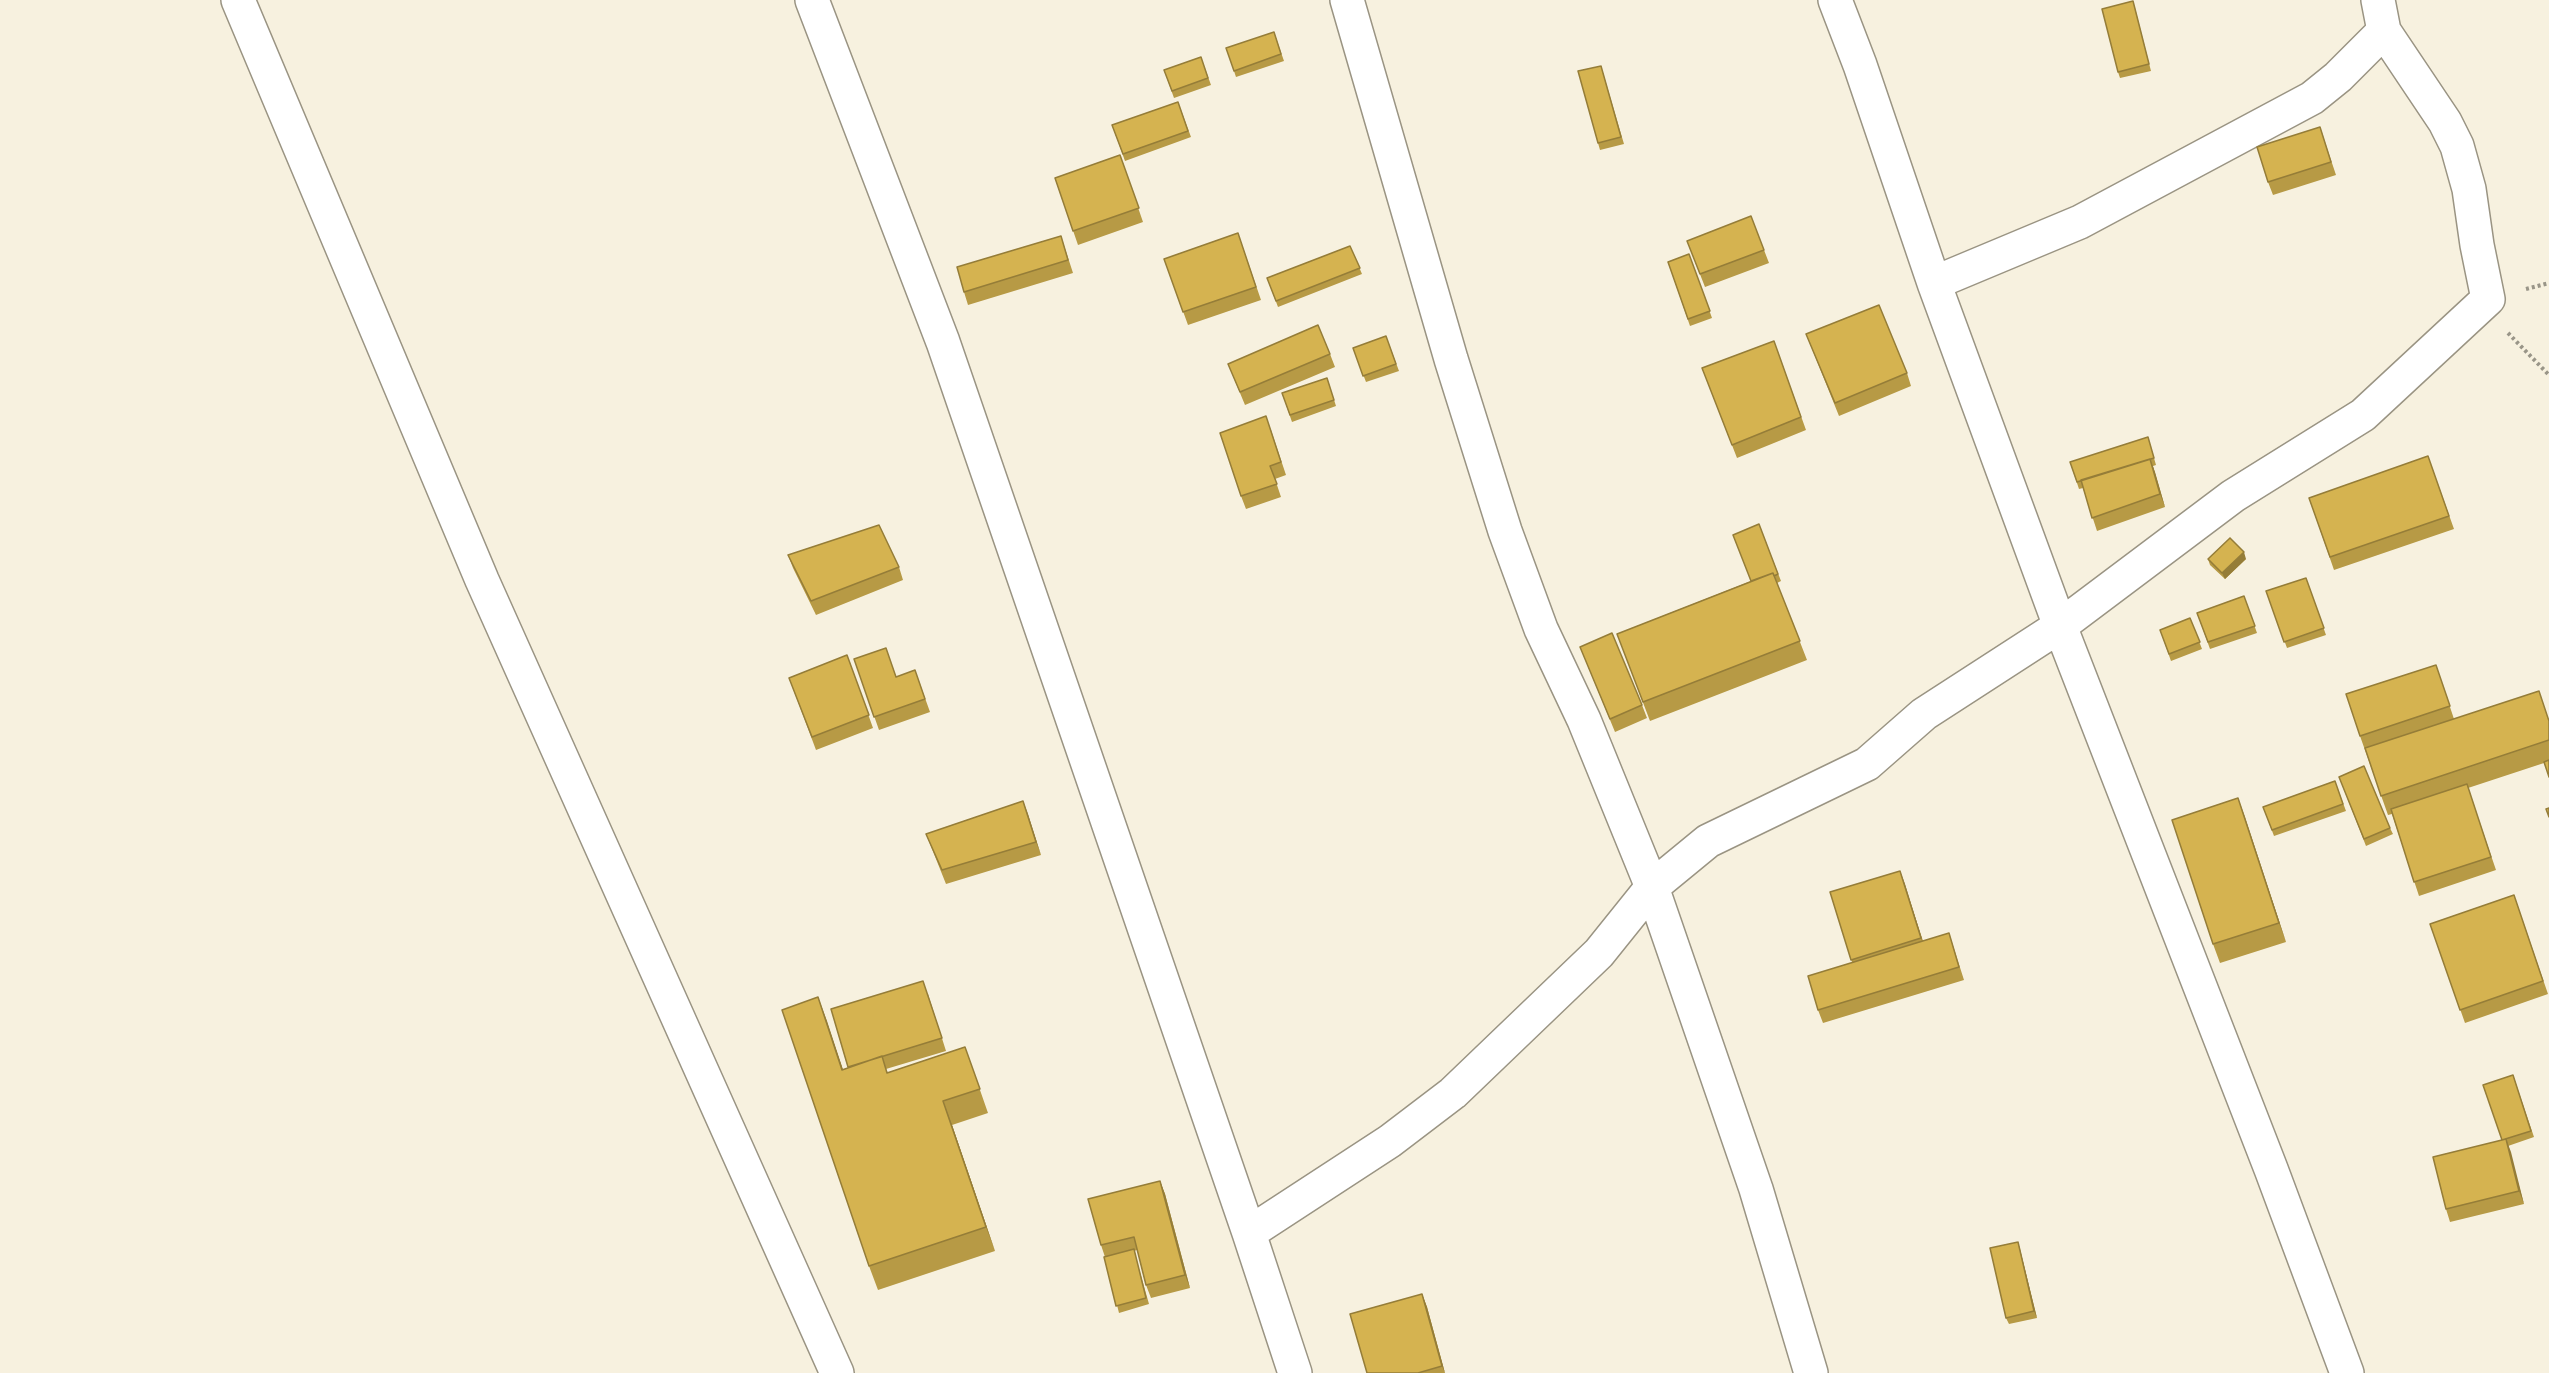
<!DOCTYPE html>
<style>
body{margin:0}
canvas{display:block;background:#f7f1df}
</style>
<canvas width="2549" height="1373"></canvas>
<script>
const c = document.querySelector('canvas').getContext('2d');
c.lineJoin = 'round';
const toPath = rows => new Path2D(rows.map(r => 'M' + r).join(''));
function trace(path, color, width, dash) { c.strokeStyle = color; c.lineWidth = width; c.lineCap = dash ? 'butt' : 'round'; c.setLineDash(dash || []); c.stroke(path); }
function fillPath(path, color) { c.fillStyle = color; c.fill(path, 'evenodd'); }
const path = toPath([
 [2526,289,2549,283],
 [2508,333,2549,375]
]);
const street = toPath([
 [238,0,482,580,837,1373],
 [812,0,943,342,1249,1233,1295,1373],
 [1347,0,1451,359,1505,531,1541,629,1584,720,1652,887,1756,1189,1811,1373],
 [1835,0,1860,65,1934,283,2060,626,2271,1169,2347,1373],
 [1934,283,2080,222,2312,98,2338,77,2384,31],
 [1249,1233,1390,1141,1453,1093,1599,953,1652,887,1708,841,1867,764,1924,714,2060,626,2233,496,2363,415,2488,299,2477,245,2469,189,2457,146,2445,122,2384,31,2378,0]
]);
const wall = toPath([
 [2135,8,2151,71,2120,78,2118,72],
 [1274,32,1284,61,1236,77,1234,71],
 [1201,57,1211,85,1174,98,1164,70],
 [1601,66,1624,144,1600,150,1598,143],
 [1178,102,1191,137,1125,161,1112,125],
 [2320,127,2336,175,2273,195,2268,182],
 [1120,155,1143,222,1078,245,1055,178],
 [1238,233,1261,300,1188,325,1164,259],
 [1061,236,1073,273,968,305,964,292],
 [1687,241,1764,250,1769,263,1705,287],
 [1350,246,1362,274,1278,307,1267,278],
 [1689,254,1712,318,1690,326,1668,262],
 [1806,334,1907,373,1911,386,1839,416],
 [1386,336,1399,371,1366,382,1353,348],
 [1774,341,1806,430,1737,458,1702,368],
 [1330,354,1335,367,1245,405,1228,364],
 [1327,378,1336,406,1292,422,1282,393],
 [1271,430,1286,475,1275,479,1281,497,1246,509,1241,496],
 [2150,444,2156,465,2153,466,2165,507,2097,531,2083,488,2079,489,2070,462],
 [2428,456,2454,529,2334,570,2309,498],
 [1759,524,1781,581,1777,583,1807,660,1650,721,1617,634,1751,581],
 [788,555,899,567,903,580,816,615,793,568],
 [2208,559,2246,559,2225,579,2210,565],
 [2306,578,2326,635,2287,648,2266,591],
 [2244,596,2257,633,2210,649,2197,613],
 [2190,618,2202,649,2171,661,2160,630],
 [1580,647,1642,705,1647,718,1615,732],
 [847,655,873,728,816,750,789,678],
 [854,659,897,677,915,670,930,712,879,730],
 [2436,665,2454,719,2549,719,2549,777,2544,763,2468,788,2496,870,2419,896,2392,814,2388,815,2360,736],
 [2339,777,2390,828,2393,834,2366,846],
 [2335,781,2346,811,2274,836,2263,807],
 [2238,798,2286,942,2220,963,2213,944],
 [1023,801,1041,855,946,884,926,834],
 [1900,871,1923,941,1949,933,1964,980,1823,1023,1818,1010,1852,962,1830,892],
 [2514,895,2548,994,2465,1023,2430,924],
 [928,994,946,1051,886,1069,888,1073,965,1047,988,1113,952,1125,995,1251,878,1290,869,1266,818,997,843,1070,848,1068,831,1009],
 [2513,1075,2534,1137,2508,1146,2524,1204,2450,1222,2446,1209,2502,1140],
 [1160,1181,1165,1194,1190,1288,1151,1298,1146,1285,1137,1250,1134,1251,1149,1304,1119,1313,1105,1257,1101,1245],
 [2018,1242,2037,1318,2009,1324,2006,1318],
 [1422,1294,1427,1307,1445,1373,1367,1373]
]);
const shadedWall = toPath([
 [2150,459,2155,472,2165,507,2160,494],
 [2244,552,2246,559,2225,579,2222,573],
 [2238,798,2245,817,2286,942,2279,923],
 [1023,801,1028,814,1041,855,1036,842],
 [1900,871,1905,884,1926,952,1921,938],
 [818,997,827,1021,851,1094,842,1070],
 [943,1101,952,1125,995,1251,986,1227],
 [2506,1139,2511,1152,2524,1204,2519,1191],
 [1160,1181,1165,1194,1190,1288,1185,1275],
 [2018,1242,2020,1249,2037,1318,2034,1311],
 [1422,1294,1427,1307,1445,1373,1442,1366]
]);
const building = toPath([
 [2133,1,2149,64,2118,72,2102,9,2133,1],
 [1274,32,1281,54,1234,71,1226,48,1274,32],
 [1201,57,1208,78,1172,91,1164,70,1201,57],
 [1601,66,1621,137,1598,143,1578,71,1601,66],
 [1178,102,1188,131,1123,154,1112,125,1178,102],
 [2320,127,2331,162,2268,182,2257,147,2320,127],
 [1120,155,1139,208,1073,231,1055,178,1120,155],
 [1751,216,1764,250,1700,274,1687,241,1751,216],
 [1238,233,1256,287,1183,312,1164,259,1238,233],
 [1061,236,1068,260,964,292,957,267,1061,236],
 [1350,246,1360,268,1276,301,1267,278,1350,246],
 [1689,254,1710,311,1688,319,1668,262,1689,254],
 [1879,305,1907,373,1835,403,1806,334,1879,305],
 [1318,325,1330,354,1240,392,1228,364,1318,325],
 [1386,336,1396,364,1363,376,1353,348,1386,336],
 [1774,341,1801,417,1732,445,1702,368,1774,341],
 [1327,378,1334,400,1290,415,1282,393,1327,378],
 [1266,416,1281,462,1270,466,1277,484,1241,496,1220,433,1266,416],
 [2148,437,2154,458,2077,482,2070,462,2148,437],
 [2428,456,2449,516,2330,557,2309,498,2428,456],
 [2150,459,2160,494,2092,518,2081,480,2150,459],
 [1759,524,1778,574,1774,576,1773,573,1751,581,1733,535,1759,524],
 [879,525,899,567,811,601,788,555,879,525],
 [2230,538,2244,552,2222,573,2208,559,2230,538],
 [1773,573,1800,641,1643,702,1617,634,1773,573],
 [2306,578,2324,628,2284,642,2266,591,2306,578],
 [2244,596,2255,626,2208,642,2197,613,2244,596],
 [2190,618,2200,642,2169,654,2160,630,2190,618],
 [1612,633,1642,705,1610,719,1580,647,1612,633],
 [886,648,896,677,915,670,925,699,874,717,854,659,886,648],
 [847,655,869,715,812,737,789,678,847,655],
 [2436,665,2450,706,2360,736,2346,694,2436,665],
 [2539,691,2549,721,2549,740,2381,796,2365,748,2539,691],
 [2549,760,2549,777,2544,762,2549,760],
 [2364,766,2390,828,2364,839,2339,777,2364,766],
 [2335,781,2343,804,2272,830,2263,807,2335,781],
 [2467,784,2491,857,2414,882,2391,809,2467,784],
 [2238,798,2279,923,2213,944,2172,820,2238,798],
 [1023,801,1036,842,942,870,926,834,1023,801],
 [2549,808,2549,817,2546,809,2549,808],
 [1900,871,1921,938,1851,960,1830,892,1900,871],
 [2514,895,2543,981,2460,1010,2430,924,2514,895],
 [1949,933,1959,967,1818,1010,1808,976,1949,933],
 [923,981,942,1038,848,1067,831,1009,923,981],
 [818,997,842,1070,882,1056,887,1073,965,1047,980,1089,943,1101,986,1227,869,1266,782,1010,818,997],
 [2513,1075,2531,1131,2502,1140,2483,1085,2513,1075],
 [2506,1139,2519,1191,2446,1209,2433,1157,2506,1139],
 [1160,1181,1185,1275,1146,1285,1134,1237,1101,1245,1088,1199,1160,1181],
 [2018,1242,2034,1311,2006,1318,1990,1248,2018,1242],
 [1134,1249,1146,1298,1116,1306,1104,1257,1134,1249],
 [1422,1294,1442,1366,1418,1373,1367,1373,1350,1314,1422,1294]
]);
trace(street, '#9a9483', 36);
trace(path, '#999588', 4, [3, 3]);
trace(street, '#fff', 33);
fillPath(wall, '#b79a45');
fillPath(shadedWall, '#957d38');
fillPath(building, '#d5b350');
trace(building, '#957d38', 1.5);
</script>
